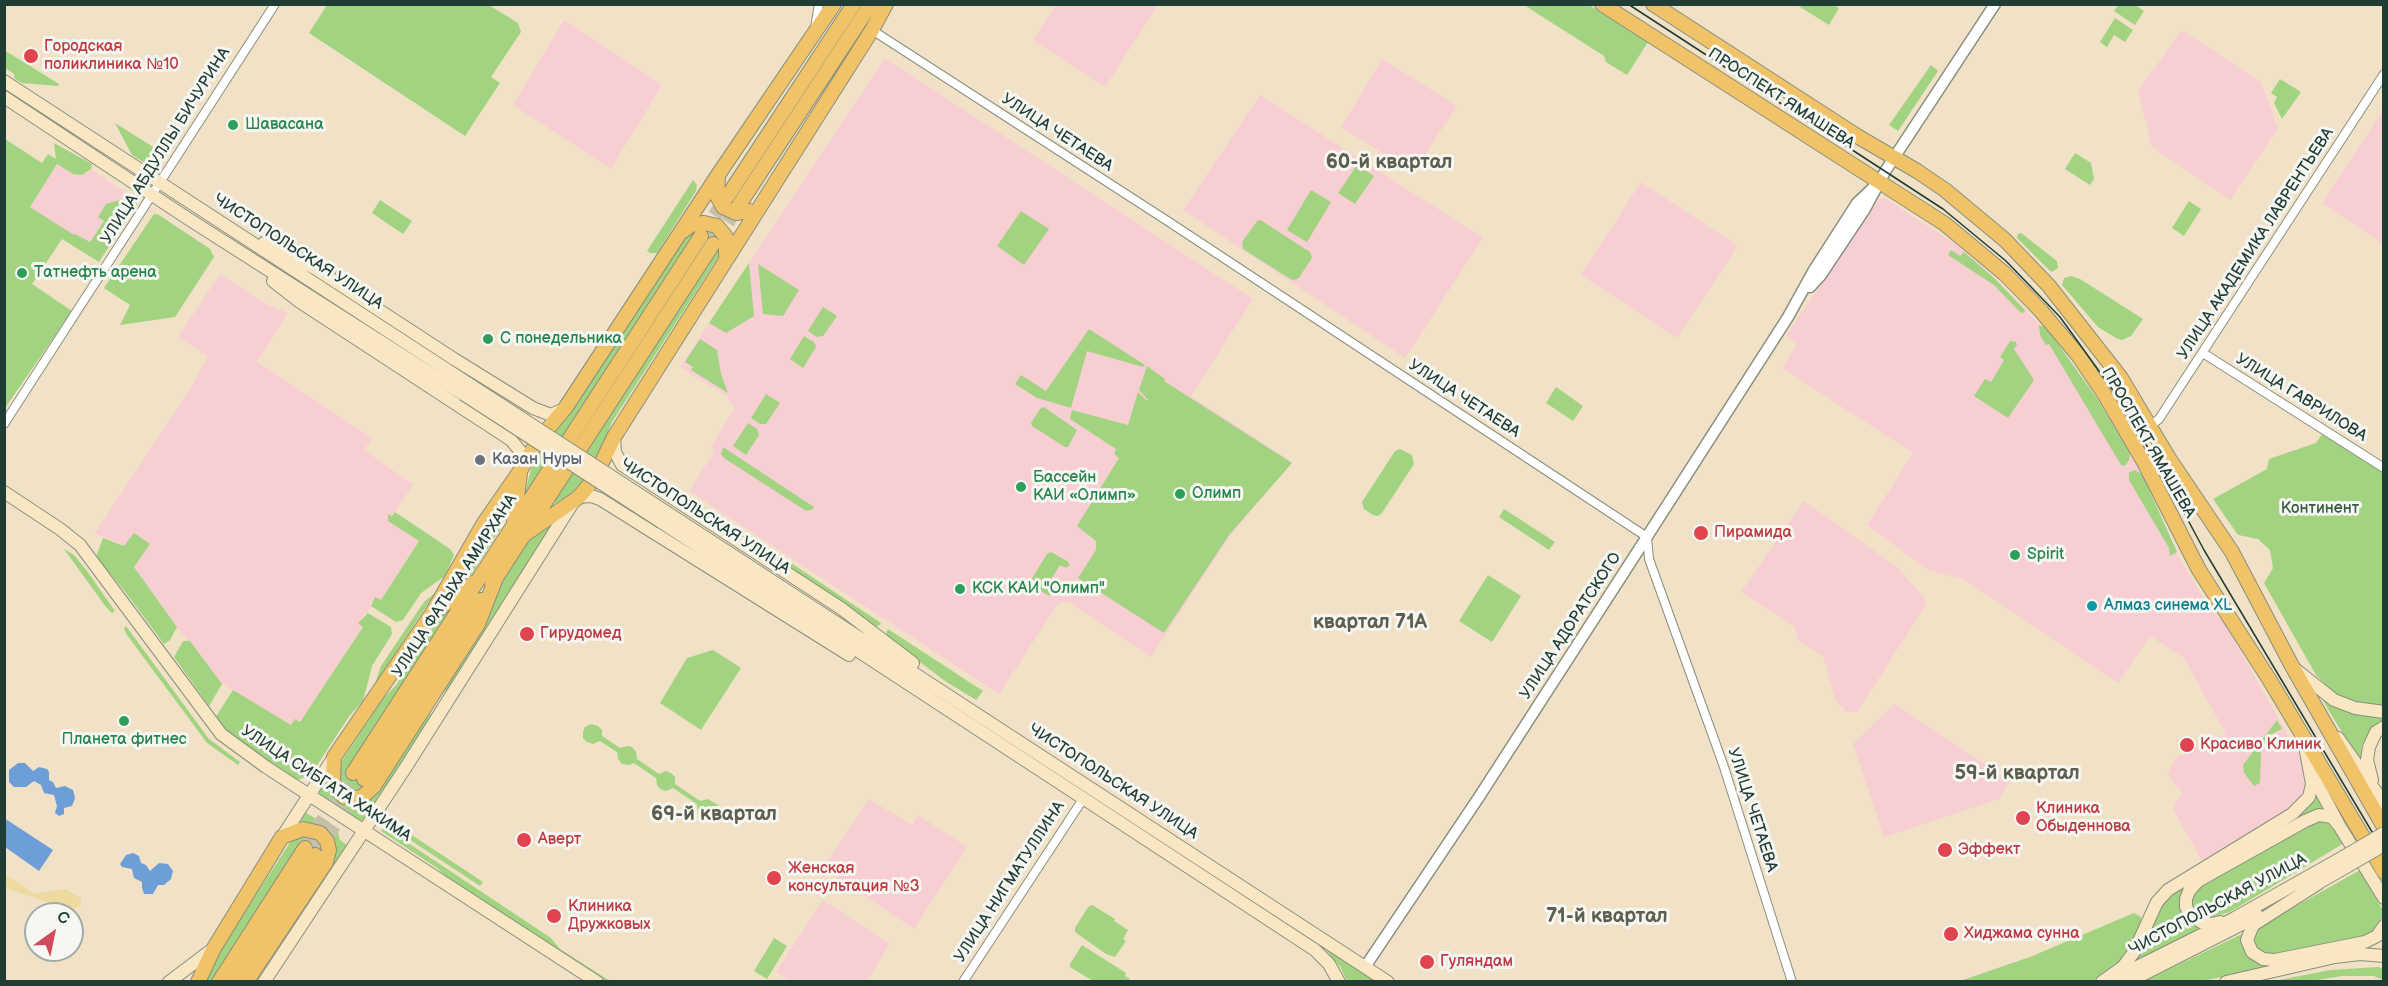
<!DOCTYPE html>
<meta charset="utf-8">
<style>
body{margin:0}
#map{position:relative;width:2388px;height:986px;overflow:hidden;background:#f1e1c6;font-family:"Balsamiq Sans",sans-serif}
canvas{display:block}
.frame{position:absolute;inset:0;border:6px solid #1f3d34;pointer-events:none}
.north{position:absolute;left:24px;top:902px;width:60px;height:60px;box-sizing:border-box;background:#f6f6f2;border:2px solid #a0aca6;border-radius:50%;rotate:33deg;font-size:16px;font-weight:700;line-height:24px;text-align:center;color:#1f3d34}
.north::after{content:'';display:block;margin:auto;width:21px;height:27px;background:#d1495b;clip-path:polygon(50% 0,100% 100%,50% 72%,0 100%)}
</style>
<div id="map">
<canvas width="2388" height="986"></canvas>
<div class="frame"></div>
<div class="north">С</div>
</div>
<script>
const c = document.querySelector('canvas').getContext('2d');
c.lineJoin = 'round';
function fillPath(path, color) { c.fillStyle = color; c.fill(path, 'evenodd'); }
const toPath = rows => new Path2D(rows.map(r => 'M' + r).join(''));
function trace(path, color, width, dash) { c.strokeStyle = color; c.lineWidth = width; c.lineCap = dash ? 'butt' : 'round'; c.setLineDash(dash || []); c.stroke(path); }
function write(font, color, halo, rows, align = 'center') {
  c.font = font + ' "Balsamiq Sans",sans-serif'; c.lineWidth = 6; c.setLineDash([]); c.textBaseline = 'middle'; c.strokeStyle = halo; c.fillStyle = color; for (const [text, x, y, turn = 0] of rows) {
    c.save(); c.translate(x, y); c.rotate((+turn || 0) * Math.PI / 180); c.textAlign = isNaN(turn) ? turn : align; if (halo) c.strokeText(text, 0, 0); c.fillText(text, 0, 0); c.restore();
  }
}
const built = toPath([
 [1056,5,1056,4,1158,5,1105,87,1033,40],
 [564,20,662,85,611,169,513,105],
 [2182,30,2261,82,2278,128,2230,200,2152,147,2138,91],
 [885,58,1253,299,1191,396,1292,462,1230,536,1151,657,1069,602,1058,604,999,694,689,491,715,451,711,446,734,409,727,396,680,367],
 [1382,59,1457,106,1413,173,1341,127],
 [1260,95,1483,238,1405,358,1183,210],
 [2383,110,2383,244,2322,203],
 [57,164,73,174,87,173,91,169,120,189,124,189,125,198,106,204,98,216,104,220,90,242,74,236,30,207],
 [1641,182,1738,246,1677,338,1581,275],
 [1885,198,1958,246,1996,279,2050,335,2096,397,2140,472,2177,554,2207,604,2224,623,2303,761,2310,781,2300,804,2203,863,2173,809,2182,793,2167,774,2177,757,2226,734,2184,658,2150,636,2118,683,1965,580,1928,570,1867,525,1913,453,1782,368,1797,344,1786,335,1880,199],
 [220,274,266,304,288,313,257,362,372,438,364,450,408,481,414,483,392,516,388,514,388,520,419,540,381,600,375,597,371,603,368,613,364,615,359,623,363,626,300,722,295,720,291,725,222,684,177,627,134,567,150,544,124,546,95,533,192,386,208,356,178,337],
 [1804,501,1898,568,1925,599,1926,605,1857,712,1847,712,1835,700,1823,656,1798,641,1794,626,1741,592],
 [1894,704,2010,781,1999,799,1884,837,1853,744],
 [869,799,912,825,918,815,967,847,914,929,829,872,827,862],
 [823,900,890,944,867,981,790,981,776,972]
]);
const green = toPath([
 [2119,4,2135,5,2144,11,2135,25,2114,11],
 [327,5,489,5,518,23,521,32,491,77,500,83,465,136,309,33],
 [1524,5,1589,5,1648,42,1627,75,1606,62,1604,56],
 [1797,5,1833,5,1839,8,1829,25],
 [2115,18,2133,30,2125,42,2114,35,2107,47,2100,42],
 [4,50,59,84,58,86,22,83,15,79,14,74,5,68],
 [1931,65,1938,71,1898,131,1889,125],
 [2280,79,2301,92,2282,119,2274,103,2277,97,2271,93],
 [115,123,158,150,148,165,132,155],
 [5,139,42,163,48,154,56,159,54,143,92,164,91,169,82,175,73,174,57,164,30,207,74,235,75,234,90,242,104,221,98,217,106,204,134,196,138,200,135,210,132,211,99,262,62,239,32,284,72,311,5,408],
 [2075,153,2091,163,2094,179,2090,185,2065,169],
 [1357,165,1374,176,1355,204,1338,193],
 [693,180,697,185,696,191,657,253,650,253,647,251],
 [1311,190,1331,202,1307,242,1287,230],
 [380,200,412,221,403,234,372,213],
 [2189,201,2201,209,2184,236,2172,228],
 [235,203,346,277,342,278,270,239,233,216,230,209],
 [1021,211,1049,229,1024,265,997,246],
 [154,214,159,215,210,249,214,257,175,317,120,325,130,305,104,288],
 [1258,220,1262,221,1310,252,1312,258,1298,279,1292,280,1243,249,1242,242],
 [705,226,720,237,719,256,612,422,600,451,582,484,566,497,543,510,718,242,698,230,523,500,535,454,580,398,685,233],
 [2021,233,2057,261,2058,268,2052,272,2049,270,2017,238,2018,234],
 [1951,250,1960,256,1964,252,1993,277,2021,306,2025,310,2024,313,2020,312,1994,285,1948,255],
 [749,263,754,316,726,333,709,323],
 [758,264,799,290,783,316,763,314],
 [2071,276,2080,279,2143,319,2131,336,2122,340,2116,338,2098,327,2062,285,2064,278],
 [823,307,837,316,823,336,817,337,808,331],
 [2039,325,2044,327,2056,341,2096,397,2130,453,2129,460,2125,466,2121,465,2049,344,2046,345,2040,335],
 [1089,329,1145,365,1143,367,1087,351,1071,408,1037,398,1015,384,1021,375,1046,391],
 [804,336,814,342,816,347,803,368,790,359],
 [700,339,717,350,721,374,728,393,691,370,693,367,685,362],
 [2010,341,2016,342,2017,345,2014,349,2034,380,2008,418,1974,396,1985,379,1991,382,2004,360,2000,357],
 [1147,366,1165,379,1164,381,1292,463,1229,535,1164,633,1078,578,1096,550,1096,541,1077,526,1119,458,1114,454,1116,449,1070,419,1072,410,1128,425,1125,435,1138,392,1147,401,1148,400,1139,390],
 [1556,387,1583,406,1573,421,1546,403],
 [766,394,780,403,766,424,760,424,751,418],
 [1044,407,1077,430,1068,447,1065,447,1032,426,1031,423,1040,409],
 [748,423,757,429,759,435,746,455,733,446],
 [2323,433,2383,472,2383,705,2360,705,2335,694,2316,675,2264,583,2273,568,2270,550,2258,539,2238,535,2213,499,2267,469,2269,459,2316,443],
 [723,447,814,507,813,509,806,511,724,458,721,454],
 [1400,449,1412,455,1414,464,1382,513,1378,516,1373,515,1364,509,1362,502,1395,451],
 [2134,470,2142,474,2177,552,2170,556,2169,548,2129,480,2129,473],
 [513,491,501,528,480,561,472,574,448,595],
 [1504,509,1555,542,1549,550,1499,517],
 [395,512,450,549,454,555,445,576,421,593,403,620,396,622,371,606,375,597,381,600,419,541,388,521,388,514,392,516],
 [559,515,451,687,440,695,498,589,527,543],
 [134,533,150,544,134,567,177,627,170,640,164,644,123,589,96,557,103,538,124,546],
 [64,549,74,555,87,571,115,611,112,613,106,607],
 [1051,552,1067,561,1070,565,1066,568,1060,565,1048,584,1053,590,1049,596,1029,583,1047,554],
 [788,561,881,623,880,625,875,627,790,568],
 [1488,575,1521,596,1492,642,1459,621],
 [435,593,375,684,381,666,424,602],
 [459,601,368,786,361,790,351,789,341,780,339,773,341,762,383,699,396,685,438,619],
 [368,613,391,627,392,634,372,666,363,701,350,715,310,776,293,781,219,726,215,718,233,690,291,725,295,719,300,722,363,627,358,623],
 [126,626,209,739,240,762,238,765,207,743,127,635,124,629],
 [888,629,983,691,976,700,945,681,888,638,886,633],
 [183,641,190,641,222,684,209,706,174,657],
 [713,650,741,668,701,730,660,703,687,658],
 [2316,689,2383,714,2383,723,2373,730,2362,744,2361,764],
 [437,709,363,820,359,821,320,795,319,790,327,778,355,803,423,720],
 [2277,720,2282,729,2270,735,2265,741,2261,752,2260,783,2254,786,2244,773,2243,765],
 [591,724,598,726,602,730,602,736,620,748,627,746,632,747,636,752,637,759,659,774,666,771,671,773,675,777,675,784,700,801,708,799,718,805,722,811,721,818,715,823,707,821,698,815,697,804,673,788,666,791,660,789,657,785,656,778,634,763,629,765,622,764,618,759,617,752,600,741,593,744,587,742,583,738,583,732,585,727],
 [2317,790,2329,810,2316,809,2297,818,2191,880,2182,895,2182,910,2186,917,2204,928,2135,962,2156,916,2165,899,2174,889,2295,816,2308,804],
 [305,812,338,833,340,840,348,846,287,940,290,925,334,847,334,840,325,829,319,825,299,820],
 [2317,819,2331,822,2344,843,2230,912,2206,919,2191,909,2190,899,2200,883],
 [389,820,483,882,480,886,386,824],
 [384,827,551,938,560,949,610,981,605,981,453,883,437,868,381,831],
 [301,835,318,839,322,845,324,857,299,845,212,981,204,982,212,962,291,841],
 [2360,870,2382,909,2382,916,2377,932,2365,938,2273,954,2262,953,2255,947,2252,940,2257,928],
 [1092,905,1115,919,1114,921,1128,930,1123,939,1126,941,1115,957,1106,954,1075,932,1075,928,1088,907],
 [2134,913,2141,917,2142,924,2131,951,2110,973,2092,981,1957,982,2030,957],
 [2244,933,2246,947,2283,964,2202,981,2142,982],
 [774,938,787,946,767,979,754,971],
 [1321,944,1378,981,1347,981,1341,968],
 [1082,945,1126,973,1125,976,1130,979,1129,981,1093,981,1070,967,1070,964],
 [2379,967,2383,969,2383,980,2374,976,2342,976,2312,981,2274,981,2330,970]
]);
const sand = toPath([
 [5,874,35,894,65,889,81,898,81,904,72,910,5,888]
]);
const water = toPath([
 [18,763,25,763,33,771,39,767,47,769,49,772,49,780,53,782,56,788,65,786,73,790,75,798,72,806,64,808,64,814,59,816,55,813,57,806,54,795,44,793,41,785,34,781,26,787,14,787,9,782,9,770],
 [4,818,53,850,39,871,5,847],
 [133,853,139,856,141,863,146,865,150,871,159,863,168,864,173,871,171,879,164,885,158,885,153,894,144,894,142,888,142,882,134,878,132,869,122,867,120,864,126,855]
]);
const primaryTunnel = toPath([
 [703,233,727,197],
 [716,240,739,205],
 [305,848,353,773],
 [315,855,364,779]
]);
const minor = toPath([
 [815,28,819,4],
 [872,30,1166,220,1647,537,1649,559,1723,764,1792,982],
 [2203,353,2384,468],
 [4,424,275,4],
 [2150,426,2159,419,2384,74],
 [963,982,1083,799]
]);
const tertiary = toPath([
 [1810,287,1821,275,1865,209,1886,170,1995,4],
 [1365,967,1479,797,1632,560,1788,317,1814,270,1857,203,1879,182]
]);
const secondary = toPath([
 [4,81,469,384],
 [4,97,187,218,463,394],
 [264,243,316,269,454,359,533,408,551,415,566,408],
 [273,281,300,302,511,440,521,452,524,462],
 [614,437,615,452,622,465,842,609,913,663],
 [4,492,60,529,80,545,221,734,266,767,597,982],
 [579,497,591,496,600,499,849,655],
 [668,513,1388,982],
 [661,522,1315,950,1329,964,1339,982],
 [2295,669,2334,700,2355,708,2384,712],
 [2338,738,2384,803],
 [2313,776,2340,827,2384,898],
 [2372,780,2367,760,2369,747,2376,732,2384,727],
 [282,837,334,757],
 [2319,883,2253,925,2247,940,2252,952,2263,959,2275,960,2365,942,2377,936,2384,926],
 [2313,886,2348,866],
 [2220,922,2211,924,2201,922,2190,914,2186,907,2186,899,2189,891,2198,881,2305,821,2319,815,2332,817,2340,827],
 [2119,976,2233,919,2343,857],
 [169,982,214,948],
 [264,982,406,767,574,501],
 [2102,982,2123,967,2134,952,2157,902,2168,890,2292,814,2309,797,2312,784,2304,741],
 [2128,982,2258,916],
 [2226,982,2335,957,2360,954,2384,956]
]);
const primary = toPath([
 [1602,4,1945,224,2005,274,2041,311,2078,355,2103,392,2144,462,2199,570,2269,679,2384,872],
 [1653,4,1857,136,1917,171,1945,190,2005,240,2049,286,2121,378,2170,460,2232,552,2292,666,2384,827],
 [718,177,717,196,723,207,736,213,749,211],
 [727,197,854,4],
 [739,205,871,4],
 [683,231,691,225,704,223,717,226,726,237,726,256],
 [514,522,520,473],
 [524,535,579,497,594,479,614,437,872,30,886,4],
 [496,578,478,624,374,786,361,798,344,797,335,787,333,780,334,757,431,615,484,523,520,471,537,442,566,407,718,175,834,4],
 [492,584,713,244],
 [436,611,473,583],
 [353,773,701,236],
 [364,779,481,600],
 [198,982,214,948,282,837,303,829,320,833,327,841,329,850,326,862,246,982],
 [219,982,305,848],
 [233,982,315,855]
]);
const tram = toPath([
 [1628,4,1943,209,2006,261,2060,317,2112,389,2158,464,2204,550,2384,852]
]);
const secondaryBridge = toPath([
 [469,384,668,513],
 [463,394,661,522],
 [2343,857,2384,833],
 [2348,866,2384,845]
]);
const markers = [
 [31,56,8,"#e0444e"],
 [233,125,6,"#2e9e5b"],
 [22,273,6,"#2e9e5b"],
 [488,339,6,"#2e9e5b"],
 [480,460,6,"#6b7280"],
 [1021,487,6,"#2e9e5b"],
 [1180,494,6,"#2e9e5b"],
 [1701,533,8,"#e0444e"],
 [2015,555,6,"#2e9e5b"],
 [960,589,6,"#2e9e5b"],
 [2092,606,6,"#0f9aa8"],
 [527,634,8,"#e0444e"],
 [124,721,6,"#2e9e5b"],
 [2187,745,8,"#e0444e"],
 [2023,818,8,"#e0444e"],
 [524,840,8,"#e0444e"],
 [1945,850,8,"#e0444e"],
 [774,878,8,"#e0444e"],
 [554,916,8,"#e0444e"],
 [1951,934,8,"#e0444e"],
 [1427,962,8,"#e0444e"]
];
const healthNames = [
 ["Городская",44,47],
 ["поликлиника №10",44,65],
 ["Пирамида",1714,533],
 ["Гирудомед",540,634],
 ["Красиво Клиник",2200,745],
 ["Клиника",2036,809],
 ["Обыденнова",2036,827],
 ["Аверт",538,840],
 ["Эффект",1958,850],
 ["Женская",788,869],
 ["консультация №3",788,887],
 ["Клиника",568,907],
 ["Дружковых",568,925],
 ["Хиджама сунна",1964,934],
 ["Гуляндам",1440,962]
];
const streetNames = [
 ["ПРОСПЕКТ ЯМАШЕВА",1781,99,33],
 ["УЛИЦА ЧЕТАЕВА",1057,133,33],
 ["УЛИЦА АБДУЛЛЫ БИЧУРИНА",166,146,-58],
 ["УЛИЦА АКАДЕМИКА ЛАВРЕНТЬЕВА",2256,244,-57],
 ["ЧИСТОПОЛЬСКАЯ УЛИЦА",298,252,33],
 ["УЛИЦА ГАВРИЛОВА",2301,398,32],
 ["УЛИЦА ЧЕТАЕВА",1464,399,33],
 ["ПРОСПЕКТ ЯМАШЕВА",2148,443,60],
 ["ЧИСТОПОЛЬСКАЯ УЛИЦА",705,517,33],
 ["УЛИЦА ФАТЫХА АМИРХАНА",455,586,-57],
 ["УЛИЦА АДОРАТСКОГО",1571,626,-57],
 ["ЧИСТОПОЛЬСКАЯ УЛИЦА",1113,782,33],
 ["УЛИЦА СИБГАТА ХАКИМА",326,784,33],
 ["УЛИЦА ЧЕТАЕВА",1752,810,72],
 ["УЛИЦА НИГМАТУЛЛИНА",1010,882,-57],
 ["ЧИСТОПОЛЬСКАЯ УЛИЦА",2218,905,-28]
];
const leisureNames = [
 ["Шавасана",245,125],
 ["Татнефть арена",34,273],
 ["С понедельника",500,339],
 ["Бассейн",1033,478],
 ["КАИ «Олимп»",1033,496],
 ["Олимп",1192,494],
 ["Spirit",2027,555],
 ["КСК КАИ \"Олимп\"",972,589],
 ["Планета фитнес",124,740,"center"]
];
const worshipNames = [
 ["Казан Нуры",492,460]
];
const parkNames = [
 ["Континент",2320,509]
];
const cultureNames = [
 ["Алмаз синема XL",2104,606]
];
const quarterNames = [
 ["60-й квартал",1389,163],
 ["квартал 71А",1370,623],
 ["59-й квартал",2017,774],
 ["69-й квартал",714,815],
 ["71-й квартал",1607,917]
];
fillPath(built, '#f7cfd3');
fillPath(green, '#a2d381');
fillPath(sand, '#eeda9e');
fillPath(water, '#6e9ed8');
trace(primaryTunnel, '#c7c0a9', 14, [14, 7]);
trace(minor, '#888f7d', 10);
trace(tertiary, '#888f7d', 13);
trace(secondary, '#888f7d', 14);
trace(primary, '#888f7d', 16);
trace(minor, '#fff', 8);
trace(tertiary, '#fff', 10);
trace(secondary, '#f9e7c3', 12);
trace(primary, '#f0c369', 14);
trace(tram, '#1f3d34', 1.5);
trace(secondaryBridge, '#888f7d', 14, []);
trace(secondaryBridge, '#f9e7c3', 12);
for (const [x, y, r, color] of markers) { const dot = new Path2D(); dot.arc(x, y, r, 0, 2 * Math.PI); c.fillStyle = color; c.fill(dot); trace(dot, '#f6f6f2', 2); }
write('16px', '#be3a42', '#f6f6f2', healthNames, 'left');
write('16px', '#1f3d34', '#f6f6f2', streetNames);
write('16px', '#27864d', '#f6f6f2', leisureNames, 'left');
write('16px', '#5b616d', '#f6f6f2', worshipNames, 'left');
write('16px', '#395b43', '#f6f6f2', parkNames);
write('16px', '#0d838f', '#f6f6f2', cultureNames, 'left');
write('bold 20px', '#5e5e4f', '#f6f6f2', quarterNames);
</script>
